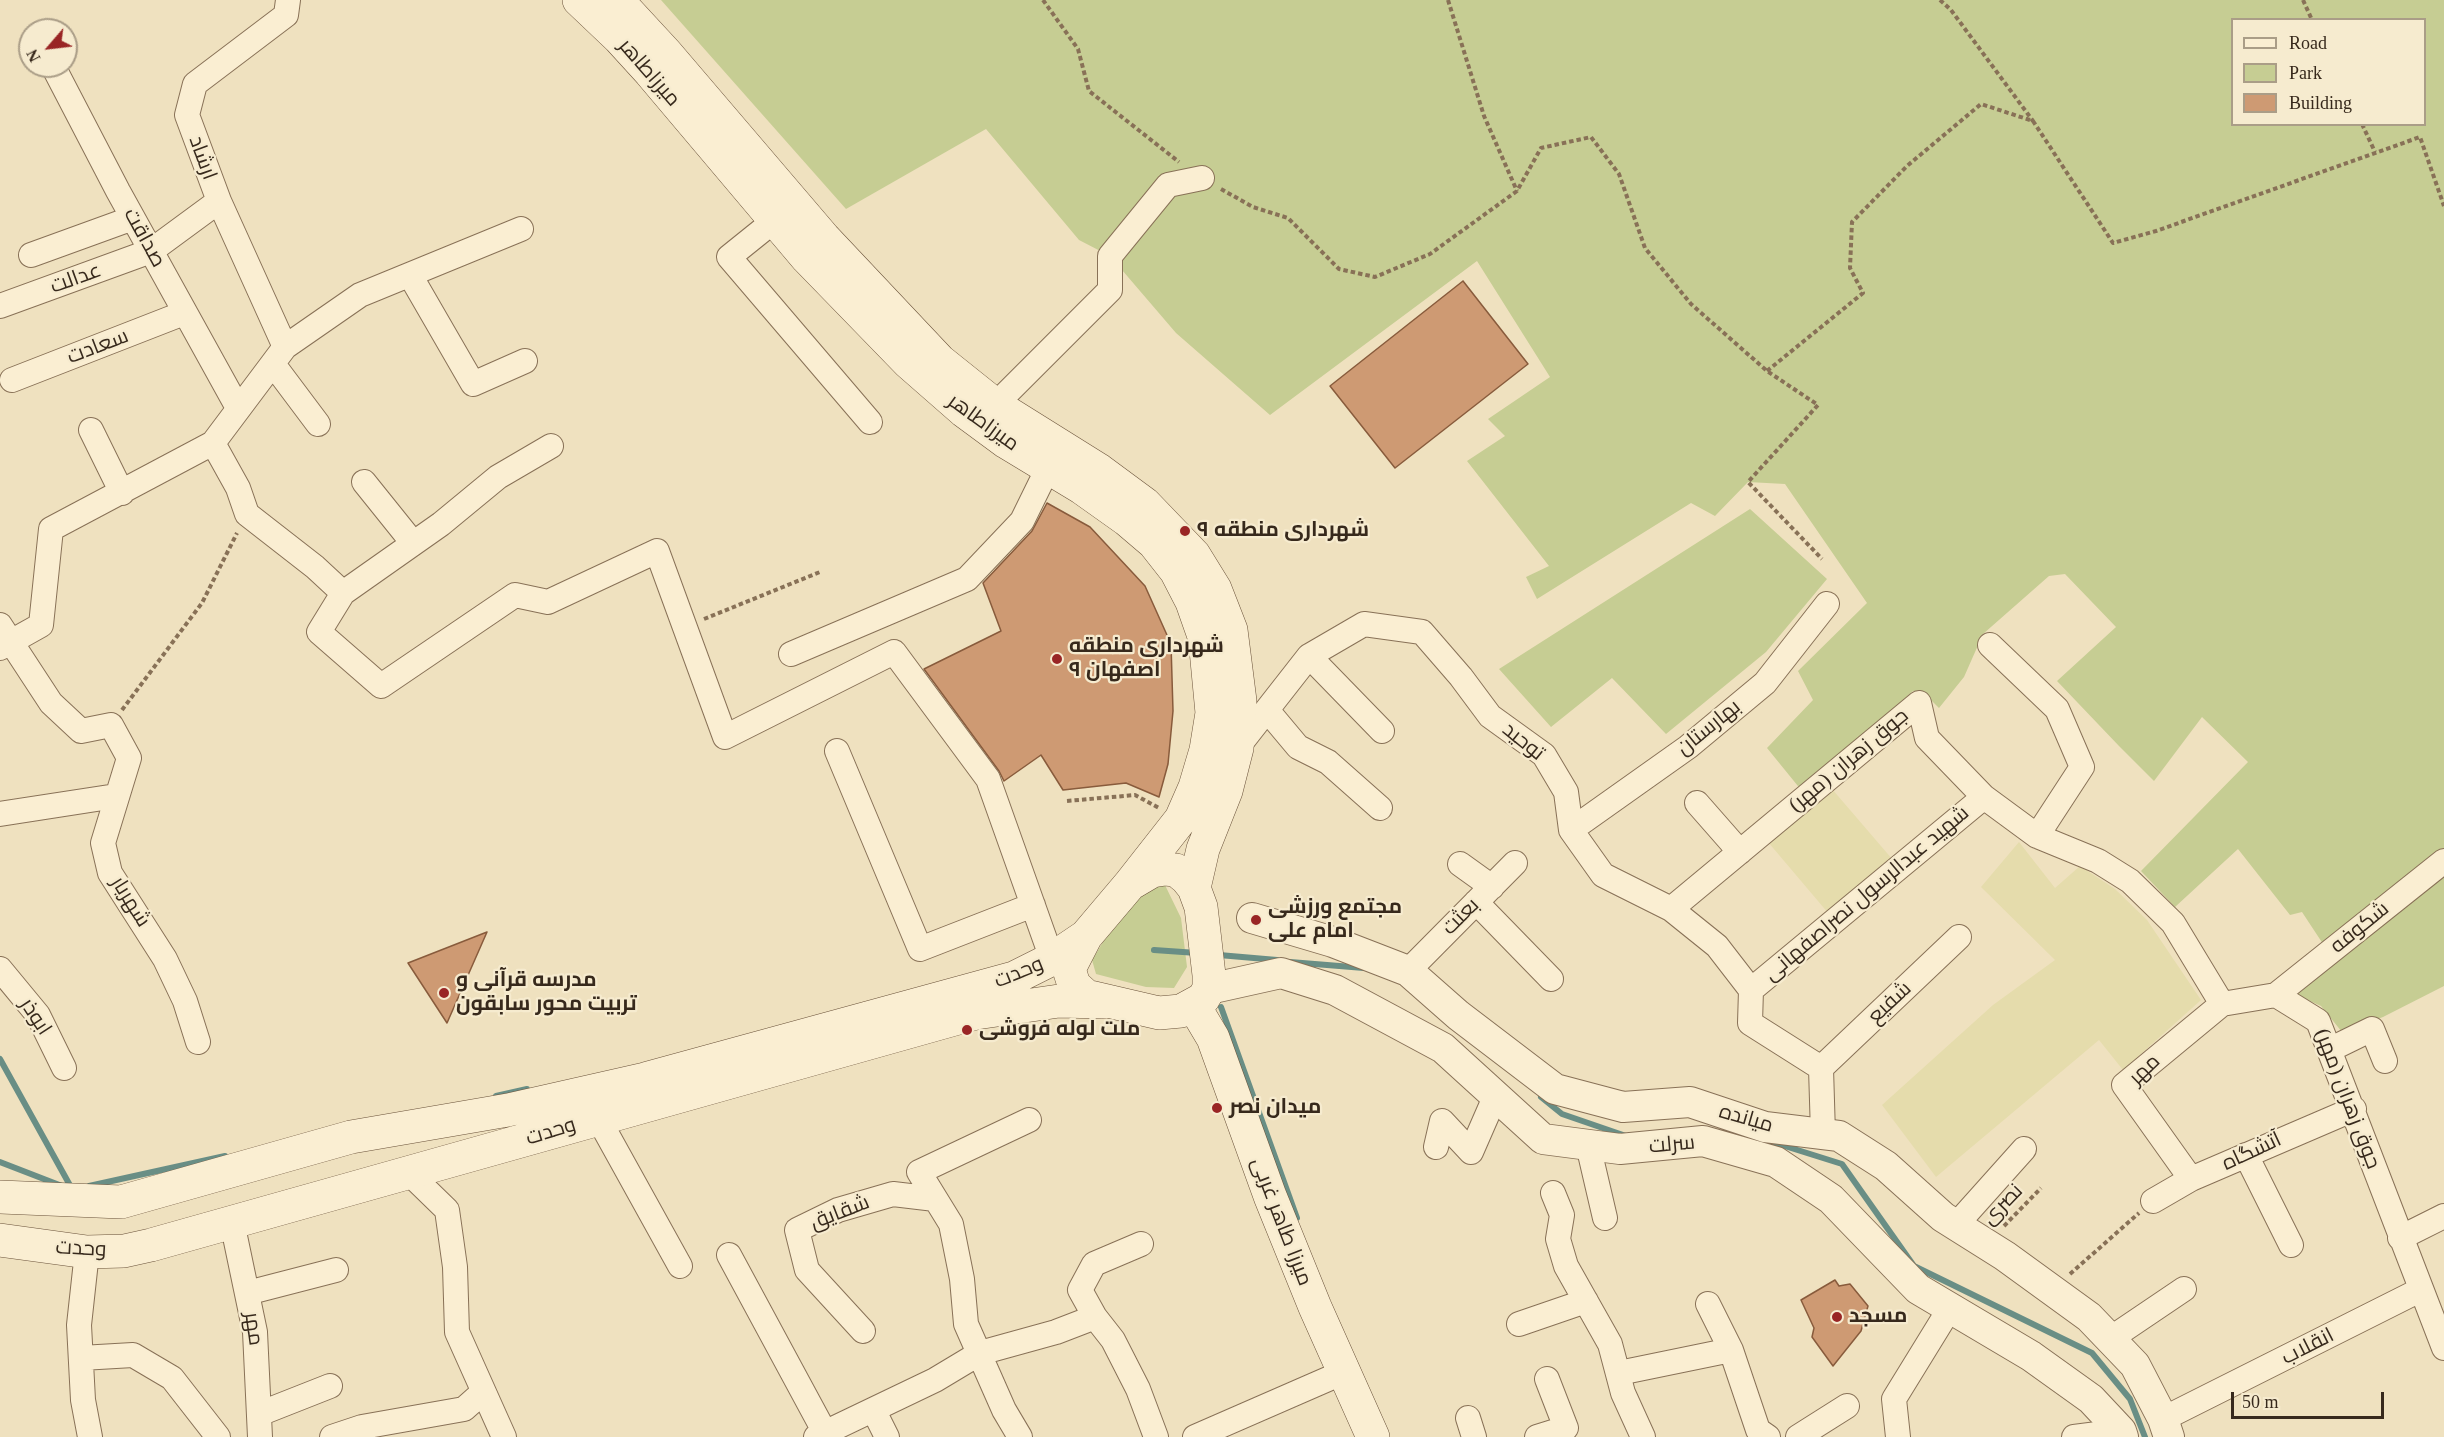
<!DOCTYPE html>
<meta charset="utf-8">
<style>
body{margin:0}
#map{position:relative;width:2444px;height:1437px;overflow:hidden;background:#efe1bf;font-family:"Times New Roman",serif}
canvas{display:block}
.legend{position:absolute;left:2231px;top:18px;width:195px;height:108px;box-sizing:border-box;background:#f6ebcf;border:2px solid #aa9d87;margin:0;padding:8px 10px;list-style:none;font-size:18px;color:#37291c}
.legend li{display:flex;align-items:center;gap:12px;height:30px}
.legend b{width:30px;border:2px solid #aa9d87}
.north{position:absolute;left:18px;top:18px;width:60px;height:60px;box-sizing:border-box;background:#f6ebcf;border:2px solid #aa9d87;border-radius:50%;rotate:242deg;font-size:16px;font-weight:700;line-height:24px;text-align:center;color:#37291c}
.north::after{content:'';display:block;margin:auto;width:21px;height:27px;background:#992525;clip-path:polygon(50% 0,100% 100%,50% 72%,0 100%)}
.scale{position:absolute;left:2231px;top:1392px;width:153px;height:27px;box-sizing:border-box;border:3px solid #37291c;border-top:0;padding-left:8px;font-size:18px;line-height:21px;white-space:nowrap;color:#37291c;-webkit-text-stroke:4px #f6ebcf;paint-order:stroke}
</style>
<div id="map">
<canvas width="2444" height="1437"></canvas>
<ul class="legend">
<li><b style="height:8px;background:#faeed2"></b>Road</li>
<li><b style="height:16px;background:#c6cd93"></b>Park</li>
<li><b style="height:16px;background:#ce9a73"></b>Building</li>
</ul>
<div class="north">N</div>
<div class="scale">50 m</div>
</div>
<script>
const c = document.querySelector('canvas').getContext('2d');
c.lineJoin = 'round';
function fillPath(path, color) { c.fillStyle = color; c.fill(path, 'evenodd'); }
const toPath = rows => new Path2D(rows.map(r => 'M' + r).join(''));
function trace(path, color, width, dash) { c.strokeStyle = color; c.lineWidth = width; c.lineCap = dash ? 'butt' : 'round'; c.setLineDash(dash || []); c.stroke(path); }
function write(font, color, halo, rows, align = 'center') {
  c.font = font + ' "Times New Roman",Cairo,serif'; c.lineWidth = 4.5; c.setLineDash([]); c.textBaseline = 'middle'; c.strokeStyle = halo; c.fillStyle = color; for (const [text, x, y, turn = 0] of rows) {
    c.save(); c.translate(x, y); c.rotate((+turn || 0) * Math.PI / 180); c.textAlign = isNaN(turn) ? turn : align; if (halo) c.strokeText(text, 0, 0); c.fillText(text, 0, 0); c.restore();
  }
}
const farmland = toPath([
 [1832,789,1893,860,1829,914,1768,842],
 [2019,842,2055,888,2080,866,2115,889,2147,920,2201,1000,2123,1070,2099,1040,1936,1177,1882,1105,1993,1005,2055,960,1981,887]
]);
const green = toPath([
 [661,0,2444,0,2444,986,2383,1017,2342,1032,2321,1006,2292,993,2329,953,2302,912,2290,915,2238,849,2175,907,2141,871,2248,762,2202,717,2154,781,2119,746,2057,681,2116,627,2065,574,2049,576,1983,634,1964,677,1939,708,1925,694,1913,691,1802,791,1767,748,1813,700,1798,671,1867,603,1785,484,1748,482,1715,516,1691,503,1537,599,1526,577,1549,566,1467,461,1505,436,1488,419,1550,377,1477,261,1270,415,1176,333,1110,256,1079,240,986,129,846,209],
 [2232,20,2424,20,2424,124,2232,124],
 [1750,509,1827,579,1766,652,1666,734,1612,678,1551,727,1499,669],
 [1164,883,1181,918,1187,967,1174,988,1146,987,1096,974,1092,960,1108,934,1138,898]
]);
const stream = toPath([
 [1154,950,1197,953],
 [1219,955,1277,960],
 [1290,962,1364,968],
 [1221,1007,1297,1218],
 [0,1059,72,1189],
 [496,1096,527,1089],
 [1541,1097,1562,1114,1626,1136],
 [1772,1142,1842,1164,1914,1266,2092,1353,2130,1399,2145,1437],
 [0,1162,62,1186],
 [89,1186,225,1156]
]);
const building = toPath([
 [1463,281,1528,364,1395,468,1330,386,1463,281],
 [1047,503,1090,527,1145,586,1171,644,1173,711,1168,764,1159,797,1126,783,1063,790,1041,755,1004,781,999,771,924,669,1001,631,983,583,1032,531,1047,503],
 [487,932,447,1023,408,963,487,932],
 [1835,1280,1839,1286,1850,1284,1868,1306,1861,1331,1833,1366,1812,1337,1814,1328,1801,1300,1835,1280]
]);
const path = toPath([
 [1043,0,1078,49,1089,91,1179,162],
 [1448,0,1484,116,1517,191],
 [1940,0,1951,10,2033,121],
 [2303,0,2312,20],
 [2362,124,2375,152],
 [1221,189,1253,207,1288,218,1339,269,1375,277,1430,254,1517,191,1541,148,1591,137,1619,174,1645,248,1691,304,1767,371,1818,405,1748,482,1822,559],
 [1767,371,1863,293,1850,268,1852,222,1907,166,1981,104,2033,121,2113,243,2156,231,2420,137,2444,206],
 [704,619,820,572],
 [122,710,202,603,237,533],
 [1067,801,1135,795,1159,808],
 [2004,1226,2041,1188],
 [2070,1274,2139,1213]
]);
const minor = toPath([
 [53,66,118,191,238,408],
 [775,220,729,257,870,422],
 [31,255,133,218],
 [410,275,473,384,525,361],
 [0,306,151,251,219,201],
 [285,347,219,201,187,115,195,84,286,15,288,0],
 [273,364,318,424],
 [12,380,184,313],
 [995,405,1110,290,1110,256,1168,185,1202,178],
 [91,430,122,493],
 [213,443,238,488,247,514,315,567,343,593,319,632,381,686,515,595,548,602,657,551,725,737,894,652,988,779,1052,959],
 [364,482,413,543],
 [343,593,441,524,498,477,551,446],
 [0,625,51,703,81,731,111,725,129,758,103,843,110,873,165,959,185,1001,198,1042],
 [1990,645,2057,709,2082,767,2037,836],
 [0,648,41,625,51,529,213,443,285,347,360,295,521,229],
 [791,654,967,579,1022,521,1048,468],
 [1309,656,1382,731],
 [1267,710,1298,747,1328,762,1380,808],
 [1237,748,1309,656,1364,624,1422,632,1461,677,1490,716,1544,755,1566,792,1571,830,1603,875,1671,909,1717,946,1751,990,1750,1023,1821,1068,1823,1134],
 [837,751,920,949,1033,905],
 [1697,803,1740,852],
 [0,814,116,796],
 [1571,830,1688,747,1765,683,1827,604],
 [1460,864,1492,887],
 [1476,902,1551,979],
 [1671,909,1919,703,1927,738,1984,797,2037,836,2098,861,2130,881,2173,923,2222,1004,2276,995,2318,1021,2444,1348],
 [0,969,38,1015,64,1068],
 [1408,971,1515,863],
 [1751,990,1984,797],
 [2276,995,2444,861],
 [2329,1050,2372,1029,2385,1061],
 [1821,1068,1959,937],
 [598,1118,680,1266],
 [1588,1145,1605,1218],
 [1436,1147,1442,1121,1471,1152,1495,1097],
 [2246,1155,2291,1245],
 [409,1173,447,1210,455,1267,457,1332,504,1437],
 [2191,1179,2124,1085,2222,1004],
 [1553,1193,1562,1215,1558,1239,1566,1266,1610,1344,1623,1393,1643,1437],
 [2153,1201,2191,1179,2354,1109],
 [232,1222,255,1332,260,1437],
 [1956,1225,2024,1149],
 [2400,1238,2444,1216],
 [1141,1244,1094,1264,1080,1290,1095,1317,1113,1340,1138,1389,1156,1437],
 [87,1252,79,1325,83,1400,90,1437],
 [729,1255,824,1431],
 [247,1293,336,1270],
 [1708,1304,1731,1350,1758,1430,1768,1437],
 [1519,1324,1586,1301],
 [863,1331,807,1270,797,1230,838,1210,893,1194,935,1199],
 [2110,1339,2184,1289],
 [81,1358,133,1355,172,1378,218,1437],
 [1619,1373,1731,1350],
 [874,1411,887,1437],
 [259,1414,330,1386],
 [1468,1418,1474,1437],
 [2163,1419,2420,1290],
 [332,1437,362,1427,464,1409,482,1393],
 [816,1437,935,1380,980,1353,1056,1332,1095,1317],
 [1020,1437,1004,1410,966,1324,962,1279,951,1224,919,1172,1029,1120],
 [1195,1437,1344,1372],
 [1537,1437,1566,1428,1547,1379],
 [1798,1437,1847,1406],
 [1898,1437,1894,1399,1950,1308],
 [2074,1437,2121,1431]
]);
const tertiary = toPath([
 [1252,918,1333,942,1408,971,1458,1015,1555,1089,1623,1107,1690,1102,1765,1127,1839,1136,1886,1166,1943,1217,2005,1256,2089,1317,2135,1365,2163,1419,2169,1437],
 [1209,989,1281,973,1335,990,1443,1048,1543,1139,1620,1149,1703,1141,1776,1162,1831,1199,1918,1289,2031,1356,2091,1399,2121,1431,2123,1437]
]);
const secondary = toPath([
 [579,0,619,38,650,72,807,258,908,362,964,411,1006,442,1082,488,1127,520,1154,543,1176,571,1192,602,1205,639,1212,713,1206,750,1195,787,1181,819,1130,884],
 [617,0,666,53,824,238,940,361,995,405,1099,470,1145,504,1194,555,1215,589,1231,630,1240,701,1237,748,1226,791,1203,849,1194,888],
 [1165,869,1176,870,1186,878,1194,888,1201,907,1209,975,1209,989,1203,999,1181,1011,1159,1013,1086,996,1074,985,1069,969,1086,936,1130,884,1152,871,1165,869],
 [1194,1006,1213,1038,1270,1196,1315,1307,1373,1437],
 [0,1197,121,1202,351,1137,508,1110,645,1079,1014,978,1052,959,1086,936],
 [0,1240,87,1252,124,1251,151,1245,976,1013,1059,1001,1102,1002]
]);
const markers = [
 [1185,531,6,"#992525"],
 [1057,659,6,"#992525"],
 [1256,920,6,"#992525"],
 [444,993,6,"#992525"],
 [967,1030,6,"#992525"],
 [1217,1108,6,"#992525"],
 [1837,1317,6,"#992525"]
];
const streetNames = [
 ["میرزاطاهر",649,73,49],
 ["ارشاد",202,158,70],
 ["صداقت",144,238,61],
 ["عدالت",76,279,-20],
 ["سعادت",98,347,-21],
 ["میرزاطاهر",983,423,36],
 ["بهارستان",1709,728,-39],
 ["توحید",1523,742,39],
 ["جوق زهران (مهر)",1849,761,-40],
 ["شهید عبدالرسول نصراصفهانی",1867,894,-40],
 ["شهریار",130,902,58],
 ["بعثت",1461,917,-45],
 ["شکوفه",2360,928,-39],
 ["وحدت",1019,973,-22],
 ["شفیع",1890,1003,-43],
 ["ابوذر",35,1017,57],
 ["مهر",2145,1070,-44],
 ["جوق زهران (مهر)",2347,1099,69],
 ["میانده",1746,1119,16],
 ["وحدت",551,1132,-17],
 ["سرلت",1672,1145,-5],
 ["آتشگاه",2252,1152,-25],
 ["نصری",2003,1205,-46],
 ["شقایق",840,1213,-21],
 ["میرزا طاهر غربی",1281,1222,69],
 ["وحدت",81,1249,3],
 ["مهر",253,1329,82],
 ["انقلاب",2308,1347,-27]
];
const poiNames = [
 ["شهرداری منطقه ۹",1197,531],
 ["شهرداری منطقه",1069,647],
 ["۹ اصفهان",1069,671],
 ["مجتمع ورزشی",1268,908],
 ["امام علی",1268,932],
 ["مدرسه قرآنی و",456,981],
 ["تربیت محور سابقون",456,1005],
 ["ملت لوله فروشی",979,1030],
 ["میدان نصر",1229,1108],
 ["مسجد",1849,1317]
];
fillPath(farmland, '#e5dcac');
fillPath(green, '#c6cd93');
trace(stream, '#698e85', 6);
fillPath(building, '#ce9a73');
trace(building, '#885b3c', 1.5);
trace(minor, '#887157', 26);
trace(tertiary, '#887157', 32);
trace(secondary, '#6a523a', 34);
trace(path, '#887157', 4, [4.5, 3]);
trace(minor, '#faeed2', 24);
trace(tertiary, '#faeed2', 30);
trace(secondary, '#faeed2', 33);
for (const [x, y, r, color] of markers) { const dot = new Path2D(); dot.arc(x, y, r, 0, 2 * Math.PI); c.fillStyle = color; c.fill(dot); trace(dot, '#f6ebcf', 2); }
write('21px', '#37291c', '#f6ebcf', streetNames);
write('bold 21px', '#37291c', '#f6ebcf', poiNames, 'left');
</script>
